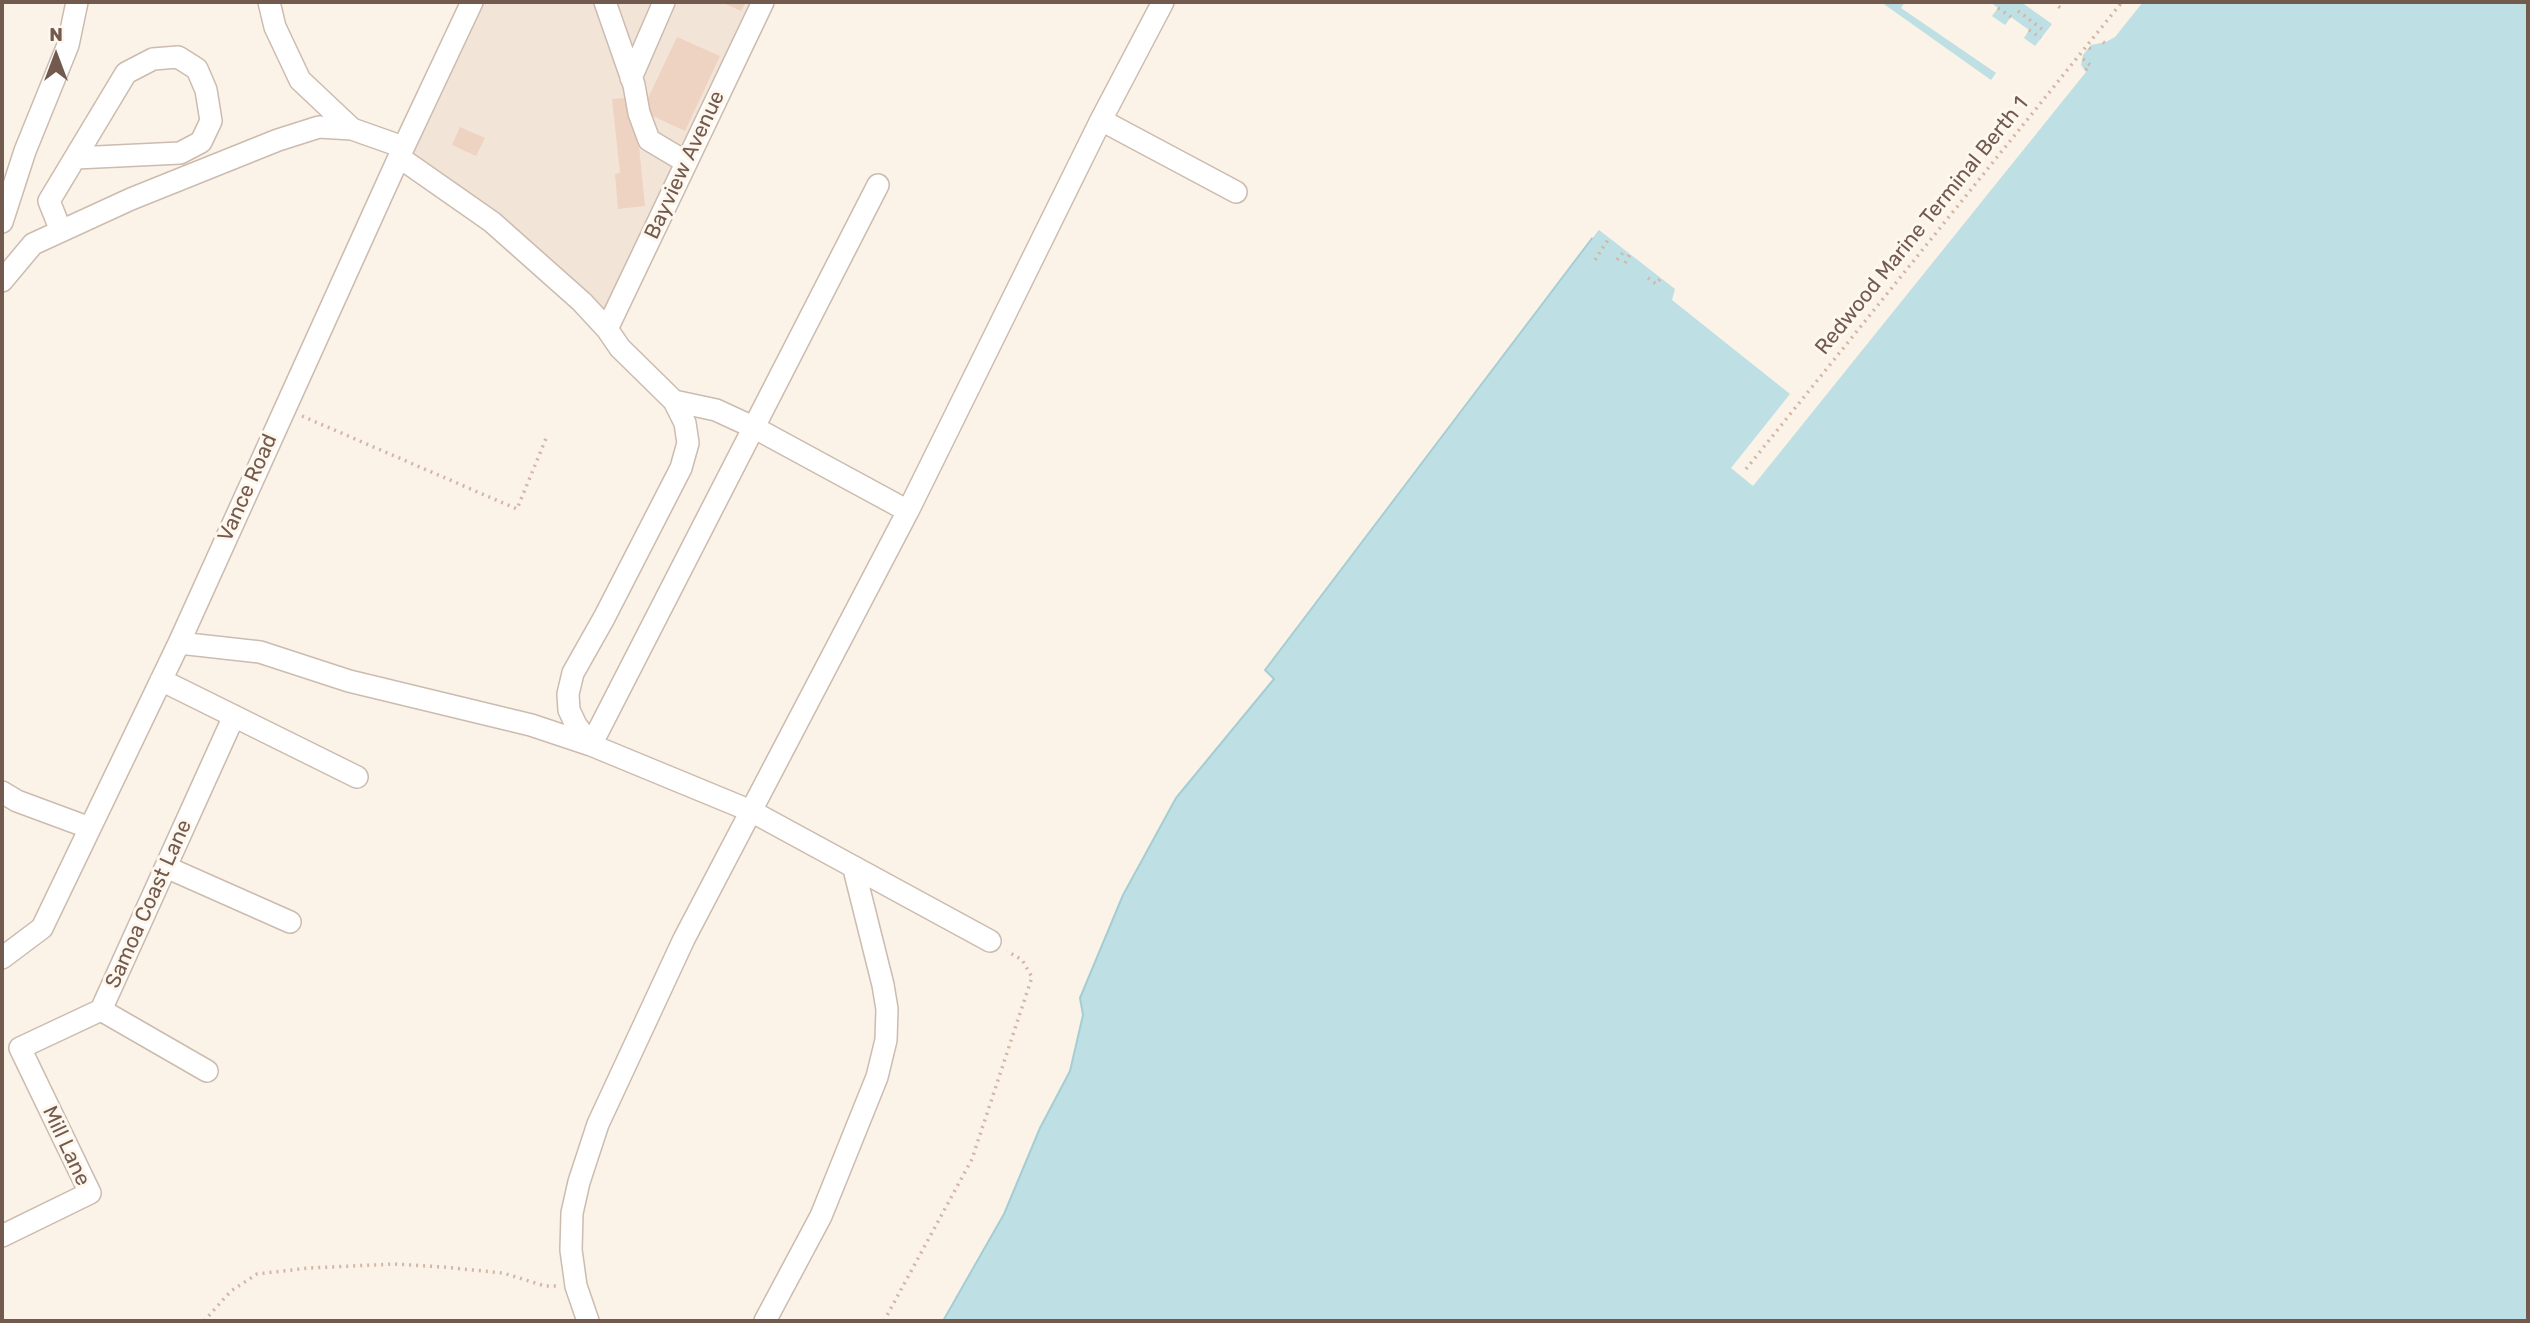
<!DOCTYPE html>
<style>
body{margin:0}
#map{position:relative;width:2530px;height:1323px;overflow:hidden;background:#fbf3e8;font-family:Rubik,sans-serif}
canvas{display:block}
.frame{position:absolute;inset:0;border:4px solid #735a4e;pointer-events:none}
.north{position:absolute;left:21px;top:21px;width:70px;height:70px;-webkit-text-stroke:5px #fef7ee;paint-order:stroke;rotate:0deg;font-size:19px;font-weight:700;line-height:28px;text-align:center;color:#735a4e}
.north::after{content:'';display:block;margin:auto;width:24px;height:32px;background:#735a4e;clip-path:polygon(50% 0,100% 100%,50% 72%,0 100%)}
</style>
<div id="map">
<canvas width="2530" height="1323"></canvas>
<div class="frame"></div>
<div class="north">N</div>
</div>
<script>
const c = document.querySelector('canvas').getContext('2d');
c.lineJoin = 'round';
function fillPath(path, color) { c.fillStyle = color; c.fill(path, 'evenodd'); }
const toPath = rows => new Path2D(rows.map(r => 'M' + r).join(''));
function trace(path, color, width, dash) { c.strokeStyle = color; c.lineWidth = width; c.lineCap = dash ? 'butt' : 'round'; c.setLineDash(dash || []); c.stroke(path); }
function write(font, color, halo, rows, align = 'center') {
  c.font = font + ' Rubik,sans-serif'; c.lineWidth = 6; c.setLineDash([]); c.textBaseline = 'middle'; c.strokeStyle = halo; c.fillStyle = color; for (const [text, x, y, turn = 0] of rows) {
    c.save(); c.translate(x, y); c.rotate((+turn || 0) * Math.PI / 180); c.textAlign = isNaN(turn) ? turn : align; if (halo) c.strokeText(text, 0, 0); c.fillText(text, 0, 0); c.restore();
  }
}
const residential = toPath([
 [473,2,763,2,607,329,399,157]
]);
const water = toPath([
 [1771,2,2528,2,2528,1321,943,1321,1004,1214,1040,1128,1070,1071,1083,1015,1080,998,1123,895,1176,798,1274,679,1265,670,1771,2]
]);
const pier = toPath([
 [1767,2,1881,2,1991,80,1996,73,1901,8,1905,2,1990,2,1998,8,1992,16,2005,25,2011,17,2029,30,2024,38,2035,46,2052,24,2021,2,2143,2,2115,37,2106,42,2091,45,2083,55,2081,65,2086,72,1753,486,1731,468,1790,394,1672,300,1675,289,1599,230,1593,238,1590,236]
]);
const building = toPath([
 [721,2,746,2,741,11],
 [677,37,720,56,685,131,642,111],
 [634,97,645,206,618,209,615,174,620,173,612,99],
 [460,127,485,138,476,156,452,145]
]);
const path = toPath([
 [2053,2,2063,10],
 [1998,8,2011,17],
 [2018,11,2046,32],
 [2029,30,2041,38],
 [2103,42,2107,45],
 [2089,48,2092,50],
 [2083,59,2090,65,2084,72],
 [1595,260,1609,238],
 [1617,260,1625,250],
 [1625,263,1630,254],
 [1648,278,1656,284,1661,278],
 [302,416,517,509,547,436],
 [1746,469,2122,2],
 [204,1321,231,1291,257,1274,309,1268,395,1264,443,1267,503,1273,545,1286,559,1286],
 [884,1321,972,1159,1032,977,1022,960,1007,951]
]);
const minor = toPath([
 [269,2,275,27,300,80,352,129],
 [605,2,634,85,639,113,649,140,686,162],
 [631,78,664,2],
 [1101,120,1236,192],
 [399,157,492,222,582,302,607,329,620,348,674,401,685,423,688,443,681,468,604,618,573,673,568,694,569,710,576,725,591,745,878,185],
 [2,222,25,151,68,45,77,2],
 [61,231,49,201,126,73,153,59,178,57,197,69,206,90,211,121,201,142,180,153,76,158],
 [2,281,33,244,131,199,278,140,319,127,352,129,403,147],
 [607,329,763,2],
 [674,401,716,410,755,428,908,511],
 [179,643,260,652,349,681,531,725,591,745,751,811,990,941],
 [161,680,357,777],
 [2,792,17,801,90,828],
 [166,867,290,922],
 [2,958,42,928,179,643,399,157,472,2],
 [101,1010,207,1071],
 [2,1236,90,1193,20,1048,101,1010,234,716],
 [588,1321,576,1286,571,1250,572,1213,579,1182,598,1124,684,939,908,511,1101,120,1163,2],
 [765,1321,821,1216,877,1077,886,1040,887,1009,883,985,854,869]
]);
const streetNames = [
 ["Bayview Avenue",685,165,-65],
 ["Redwood Marine Terminal Berth 1",1922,226,-51],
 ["Vance Road",248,488,-66],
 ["Samoa Coast Lane",149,904,-66],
 ["Mill Lane",66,1146,65]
];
fillPath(residential, '#f2e5d7');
fillPath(water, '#bedfe3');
trace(water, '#a5ced4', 2);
fillPath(pier, '#fbf3e8');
fillPath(building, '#eed2c2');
trace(minor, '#ccbbaf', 24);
trace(path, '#d3b5a5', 3.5, [2, 5]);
trace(minor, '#fff', 21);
write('21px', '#735a4e', '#fef7ee', streetNames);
</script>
